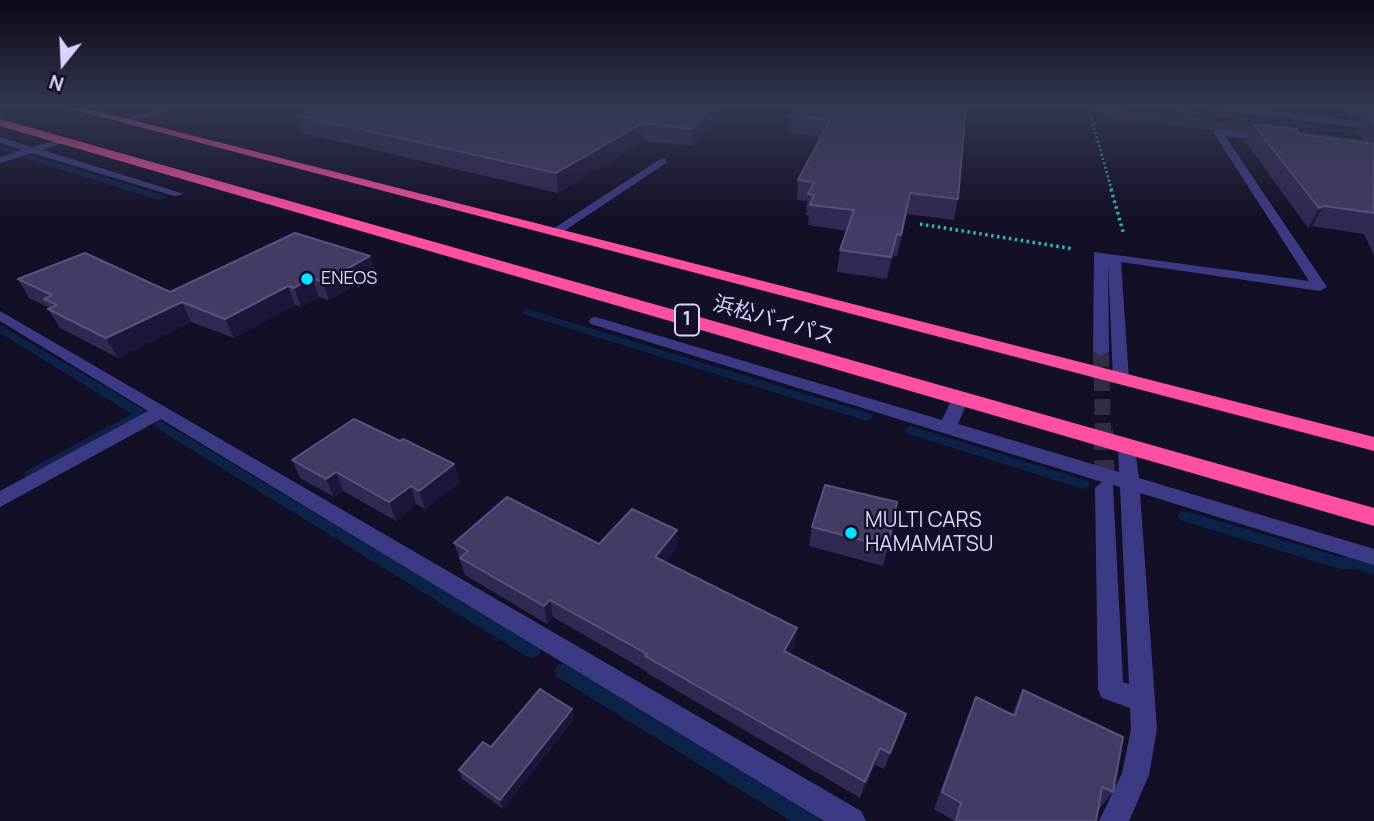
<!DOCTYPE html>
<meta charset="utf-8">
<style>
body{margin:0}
#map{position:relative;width:1374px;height:821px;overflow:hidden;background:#130f26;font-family:Manrope,sans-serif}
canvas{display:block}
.north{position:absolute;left:28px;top:28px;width:70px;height:70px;-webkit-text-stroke:5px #130f26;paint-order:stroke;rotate:198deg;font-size:19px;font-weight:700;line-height:28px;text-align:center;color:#d9d4ff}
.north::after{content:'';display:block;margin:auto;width:24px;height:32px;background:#d9d4ff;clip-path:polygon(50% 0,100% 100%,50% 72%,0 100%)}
</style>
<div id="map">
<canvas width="1374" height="821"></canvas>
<div class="north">N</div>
</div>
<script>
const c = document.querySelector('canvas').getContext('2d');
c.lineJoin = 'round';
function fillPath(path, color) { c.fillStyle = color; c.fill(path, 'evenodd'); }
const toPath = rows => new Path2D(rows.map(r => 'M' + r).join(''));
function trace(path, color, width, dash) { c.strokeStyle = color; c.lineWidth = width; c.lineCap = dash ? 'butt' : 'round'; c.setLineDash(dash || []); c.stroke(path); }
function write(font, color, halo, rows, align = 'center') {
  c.font = font + ' Manrope,"Noto Sans JP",sans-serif'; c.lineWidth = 5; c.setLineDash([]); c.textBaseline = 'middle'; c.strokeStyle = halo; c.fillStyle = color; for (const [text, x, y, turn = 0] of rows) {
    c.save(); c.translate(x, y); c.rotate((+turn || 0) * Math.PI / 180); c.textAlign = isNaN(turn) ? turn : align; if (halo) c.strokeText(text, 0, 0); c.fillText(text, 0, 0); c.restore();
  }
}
const green = toPath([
 [1096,106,1374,141,1374,151,1110,117,1094,111,1093,107]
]);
const water = toPath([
 [1135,106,1155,106,1374,134,1374,137]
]);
const stream = toPath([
 [0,146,17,150,18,152,14,154,0,150,0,146],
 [24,153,165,196,166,198,159,200,21,157,20,155,24,153],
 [527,309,871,414,873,417,867,421,863,420,523,314,523,310,527,309],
 [0,325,146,411,149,415,147,418,36,477,26,477,24,474,26,471,132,414,0,333,0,325],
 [159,420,538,646,541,651,538,656,532,658,526,656,155,427,153,424,159,420],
 [910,426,1088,481,1090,484,1088,487,1083,489,906,433,904,430,910,426],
 [1185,511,1340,557,1356,557,1374,563,1374,575,1356,569,1340,569,1180,520,1178,516,1180,512,1185,511],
 [563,663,817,814,820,821,791,821,557,677,554,671,557,665,563,663]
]);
const streetTunnelFar1 = toPath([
 [1101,351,1103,432]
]);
const streetTunnel = toPath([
 [1103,430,1105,488]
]);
const pathFar1 = toPath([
 [1088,106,1112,191]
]);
const path = toPath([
 [1111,189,1124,235],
 [920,224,1074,249]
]);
const lane = toPath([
 [662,158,666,159,666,163,558,235,554,236,548,232,662,158]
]);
const street = toPath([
 [166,106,179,106,128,123,120,121,166,106],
 [1205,106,1230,106,1374,123,1374,129,1209,109,1205,106],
 [1218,129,1273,137,1273,141,1270,142,1225,136,1327,287,1320,291,1121,262,1129,379,1127,383,1115,383,1113,379,1108,260,1109,351,1101,356,1093,351,1094,252,1309,281,1213,132,1218,129],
 [0,137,32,147,66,138,66,142,43,150,184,194,174,196,32,153,0,163,0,157,22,150,0,143,0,137],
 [0,311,861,811,866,821,824,821,161,419,0,507,0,491,148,411,0,321,0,311],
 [596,317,942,420,954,394,966,394,969,398,958,424,1119,472,1118,446,1120,442,1127,440,1134,442,1139,478,1374,549,1374,565,1140,493,1157,729,1149,775,1129,821,1099,821,1122,773,1131,729,1130,708,1102,698,1098,690,1095,488,1102,482,591,324,589,321,591,318,596,317],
 [1113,485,1120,487,1129,684,1123,682,1113,485]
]);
const highway = toPath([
 [60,106,77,106,1374,437,1374,451,60,106],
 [0,119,1374,508,1374,526,0,126,0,119]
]);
const wall = toPath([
 [727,106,692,146,643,141,558,193,302,133,297,115],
 [966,106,958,199,954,220,907,214,897,256,893,256,887,279,837,272,840,250,847,231,808,225,809,215,806,215,807,201,797,200,798,180,821,137,788,133,790,116],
 [1245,106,1275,106,1274,109],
 [1343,106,1374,106,1374,256,1364,234,1312,226,1308,228,1245,141,1253,124,1299,134,1365,142,1357,130,1363,119,1350,117],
 [370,256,376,274,329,300,319,297,301,307,295,305,234,338,191,322,118,358,60,328,48,309,50,308,29,298,18,279,170,292],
 [400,441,454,464,459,483,425,509,416,504,396,521,343,491,334,497,300,478,292,460],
 [812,527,888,547,883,566,809,546],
 [677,530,677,547,665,562,795,646,790,654,900,731,884,769,875,765,860,798,647,673,646,671,553,617,547,624,465,575,454,543,599,544],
 [1023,690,1113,792,1100,808,1098,808,1096,821,953,821,953,820,934,809,968,715,976,697,1012,714],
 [574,719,503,809,462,779,459,770,491,747]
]);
const shadedWall = toPath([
 [713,106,727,106,692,146,692,129],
 [643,123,643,141,558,193,556,173],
 [1324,206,1312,226,1308,228,1319,208],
 [897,234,893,256,887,279,891,257],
 [370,256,376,274,329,300,323,282],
 [312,278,319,297,301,307,294,288],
 [288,286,295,305,234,338,225,319],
 [182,302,191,322,118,358,106,338],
 [454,464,459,483,425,509,419,491],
 [336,472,343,491,334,497,326,479],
 [411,486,416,504,396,521,389,502],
 [677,530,677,547,655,574,655,557],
 [550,600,553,617,547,624,544,606],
 [797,628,795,646,782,669,784,651],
 [572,709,574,719,503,809,500,800],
 [906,714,900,731,884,769,890,753],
 [880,748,875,765,860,798,865,782]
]);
const building = toPath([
 [325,106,713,106,692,129,643,123,556,173,297,115,325,106],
 [796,106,966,106,958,199,910,193,901,235,897,234,891,257,840,250,854,210,810,205,814,195,808,194,814,182,798,180,830,120,790,116,796,106],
 [1366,112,1374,113,1374,124,1366,112],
 [1253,124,1297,129,1299,134,1374,144,1374,213,1324,206,1319,208,1253,124],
 [295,233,370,256,323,282,312,278,294,288,288,286,225,319,182,302,106,338,48,309,57,305,44,299,52,295,18,279,85,253,170,292,295,233],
 [354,419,400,441,403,439,454,464,419,491,411,486,389,502,336,472,326,479,292,460,354,419],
 [825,485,897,502,888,547,812,527,825,485],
 [507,497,599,544,632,509,677,530,655,557,797,628,784,651,906,714,890,753,880,748,865,782,645,656,647,654,550,600,544,606,460,558,468,551,454,543,507,497],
 [540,689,572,709,500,800,459,770,483,742,491,747,540,689],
 [1023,690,1123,737,1113,792,1102,787,1096,821,956,821,961,803,942,792,976,697,1015,716,1023,690]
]);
const markers = [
 [307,279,7,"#00e5ff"],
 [851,533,7,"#00e5ff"]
];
const farPoinames = [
 ["ENEOS",321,279]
];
const shields = [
 [687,320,24]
];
const shieldNames = [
 ["1",687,320]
];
const streetNames = [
 ["浜松バイパス",774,321,16]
];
const poiNames = [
 ["MULTI CARS",865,521],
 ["HAMAMATSU",865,545]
];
fillPath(green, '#12302f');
fillPath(water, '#0c2248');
fillPath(stream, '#0c2248');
trace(streetTunnelFar1, '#312d47', 16, [16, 8]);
trace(streetTunnel, '#312d47', 20, [20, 10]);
trace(pathFar1, '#2fb8b0', 2.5, [2, 2.5]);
trace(path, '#2fb8b0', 3.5, [2.5, 3.5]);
fillPath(lane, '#3d3a85');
fillPath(street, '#3d3a85');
fillPath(highway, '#ff4fa3');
fillPath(wall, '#312854');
fillPath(shadedWall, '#1d163a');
fillPath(building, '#433a66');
trace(building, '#5a527e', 2);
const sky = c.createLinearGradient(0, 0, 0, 221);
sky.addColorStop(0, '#0a0815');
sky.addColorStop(0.48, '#333752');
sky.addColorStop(1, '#33375200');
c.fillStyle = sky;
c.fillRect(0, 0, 1374, 221);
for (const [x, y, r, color] of markers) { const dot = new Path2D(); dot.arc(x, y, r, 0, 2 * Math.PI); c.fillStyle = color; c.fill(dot); trace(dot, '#130f26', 2.5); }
write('18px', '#d9d4ff', '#130f26', farPoinames, 'left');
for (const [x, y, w] of shields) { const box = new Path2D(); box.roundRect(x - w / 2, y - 15.5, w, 31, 5); c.fillStyle = '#130f26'; c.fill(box); trace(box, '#d9d4ff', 2); }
write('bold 19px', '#d9d4ff', null, shieldNames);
write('21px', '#d9d4ff', '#130f26', streetNames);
write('21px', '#d9d4ff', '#130f26', poiNames, 'left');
</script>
